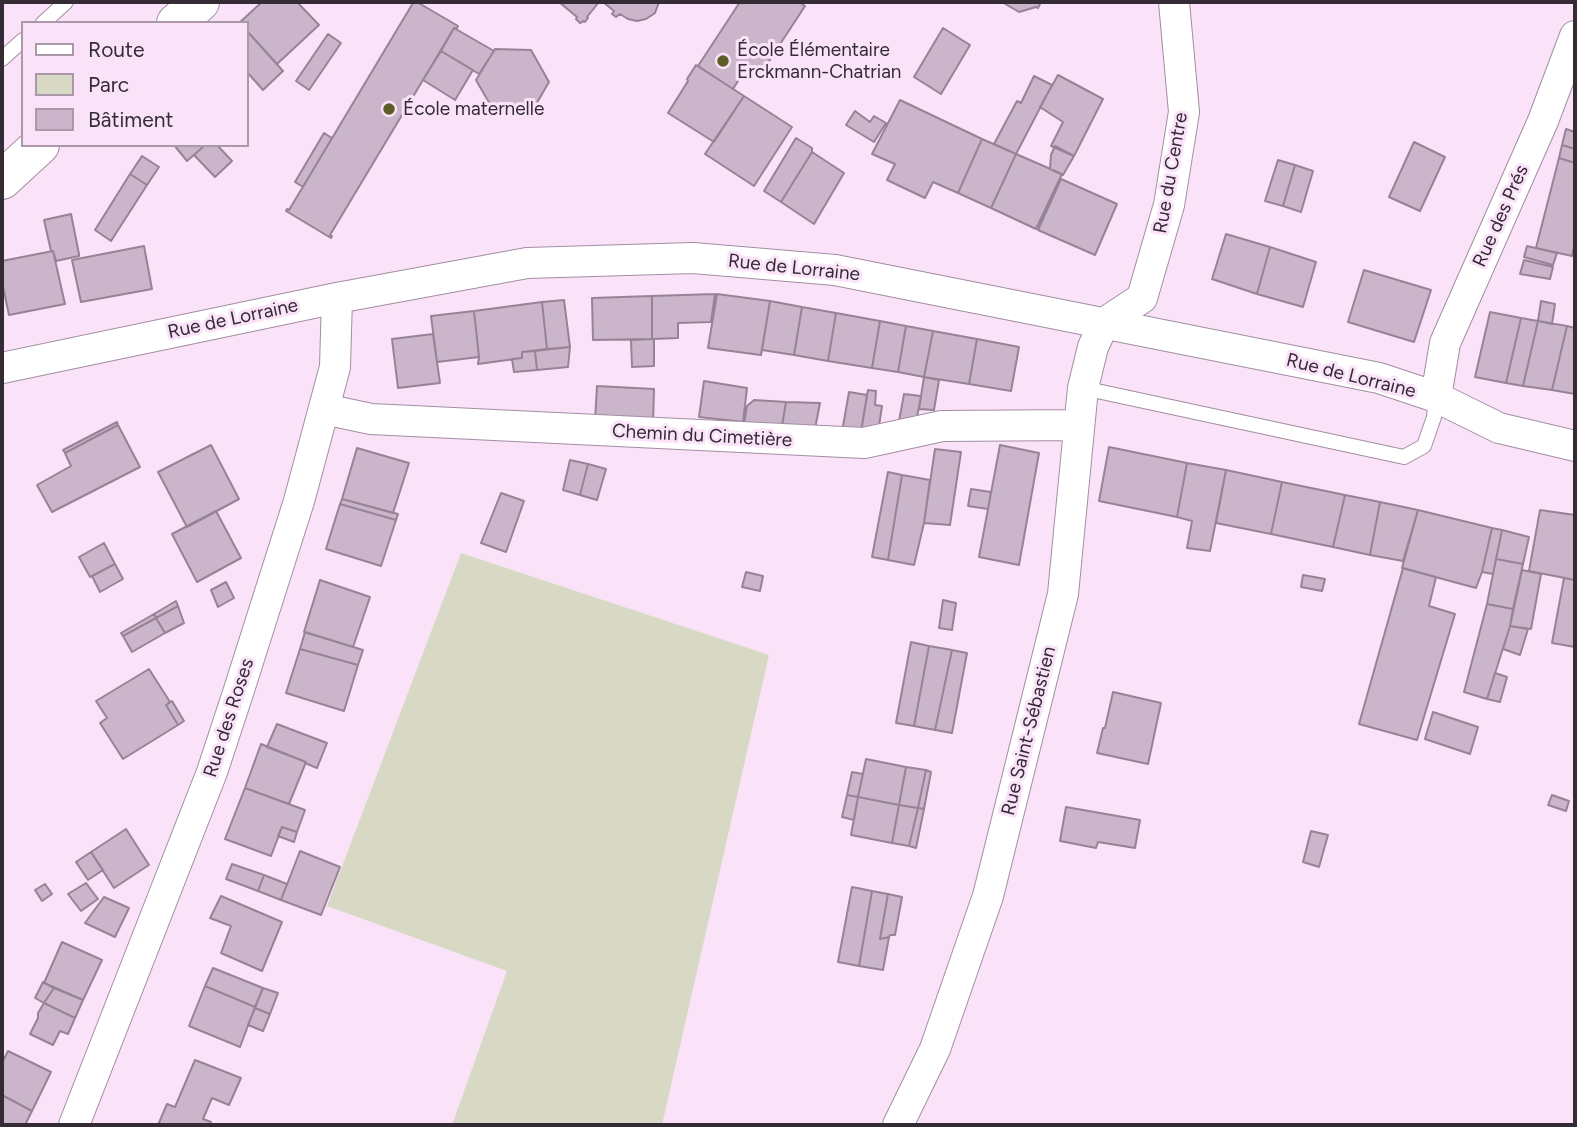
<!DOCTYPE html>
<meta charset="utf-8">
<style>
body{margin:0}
#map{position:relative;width:1577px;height:1127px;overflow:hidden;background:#fae3f9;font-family:Figtree,sans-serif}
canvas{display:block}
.frame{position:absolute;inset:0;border:4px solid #342b34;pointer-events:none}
.legend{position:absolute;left:21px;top:21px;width:228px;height:126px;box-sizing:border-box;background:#fae3f9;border:2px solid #ab99aa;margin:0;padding:9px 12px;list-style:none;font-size:21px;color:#342b34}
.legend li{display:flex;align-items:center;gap:14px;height:35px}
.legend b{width:35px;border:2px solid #ab99aa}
</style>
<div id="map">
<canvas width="1577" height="1127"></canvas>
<div class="frame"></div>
<ul class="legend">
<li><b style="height:9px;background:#fff"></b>Route</li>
<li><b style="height:19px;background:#d8d9c4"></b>Parc</li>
<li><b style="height:19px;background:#cbb5ca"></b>Bâtiment</li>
</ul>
</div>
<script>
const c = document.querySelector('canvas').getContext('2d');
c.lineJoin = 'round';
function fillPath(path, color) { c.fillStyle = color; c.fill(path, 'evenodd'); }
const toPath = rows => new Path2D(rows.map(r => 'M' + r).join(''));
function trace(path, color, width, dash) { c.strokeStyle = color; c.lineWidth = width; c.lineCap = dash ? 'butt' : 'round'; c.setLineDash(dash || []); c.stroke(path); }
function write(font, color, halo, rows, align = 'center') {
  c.font = font + ' Figtree,sans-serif'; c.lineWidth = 6; c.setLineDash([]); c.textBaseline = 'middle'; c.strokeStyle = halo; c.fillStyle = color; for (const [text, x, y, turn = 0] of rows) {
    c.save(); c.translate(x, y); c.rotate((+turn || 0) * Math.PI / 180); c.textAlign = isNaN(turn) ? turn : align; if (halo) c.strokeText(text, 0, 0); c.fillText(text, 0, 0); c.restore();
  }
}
const green = toPath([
 [461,553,769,655,662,1125,452,1125,507,971,327,906]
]);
const building = toPath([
 [262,2,297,2,319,25,277,64,247,31,247,23,239,23,262,2],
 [411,2,417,2,458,26,457,28,454,28,423,80,330,235,332,236,331,238,286,211,287,209,289,210,413,3,411,2],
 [559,2,599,2,587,17,588,18,585,22,584,21,580,23,576,19,577,17,559,2],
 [603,2,659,2,655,13,646,19,637,21,628,19,620,14,616,17,612,14,614,11,603,2],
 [740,2,799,2,805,6,758,78,745,70,733,89,698,66,740,2],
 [1002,2,1041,2,1038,8,1036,7,1019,12,1002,2],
 [454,28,494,51,479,74,441,51,454,28],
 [943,28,970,45,941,94,914,77,943,28],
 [247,31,283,71,263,90,247,72,247,31],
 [328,34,341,43,309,90,296,81,328,34],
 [495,49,531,50,549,82,531,113,495,113,476,80,495,49],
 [441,51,473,70,455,100,423,80,441,51],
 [696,65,744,96,714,142,668,113,688,81,687,79,696,65],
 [1058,75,1103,99,1074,156,1051,146,1063,122,1040,107,1058,75],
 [1034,76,1052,85,1016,154,994,144,1017,101,1021,103,1034,76],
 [744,96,792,127,754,186,705,154,744,96],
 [900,100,982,139,958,193,933,182,925,198,887,180,895,164,872,154,900,100],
 [855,111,870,122,874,116,886,123,874,142,846,125,855,111],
 [1566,129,1575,132,1575,149,1562,145,1566,129],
 [324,133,332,138,303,187,295,182,324,133],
 [796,138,812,148,812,152,781,202,764,191,796,138],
 [982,139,1016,154,991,208,958,193,982,139],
 [1414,142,1445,157,1420,211,1389,197,1414,142],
 [174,145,201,145,203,147,187,161,174,145],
 [205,145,217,145,232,161,215,177,194,155,205,145],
 [1562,145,1575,149,1575,163,1559,158,1562,145],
 [1055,146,1074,156,1063,175,1050,169,1051,155,1055,146],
 [812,152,844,173,814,224,781,202,812,152],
 [1016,154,1062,174,1036,229,991,208,1016,154],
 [142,156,159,167,147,185,130,174,142,156],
 [1559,158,1575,163,1575,242,1572,256,1536,248,1559,158],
 [1278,160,1295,165,1283,206,1265,201,1278,160],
 [1295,165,1313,171,1301,212,1283,206,1295,165],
 [130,174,147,185,111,241,95,230,130,174],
 [1061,179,1117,204,1095,255,1038,230,1061,179],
 [71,214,79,254,79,256,56,261,53,251,51,251,44,220,71,214],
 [1226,234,1270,247,1257,294,1212,279,1226,234],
 [144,246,152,289,81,302,72,260,144,246],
 [1527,246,1557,253,1553,265,1524,257,1527,246],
 [1270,247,1316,262,1303,307,1257,294,1270,247],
 [53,251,65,304,9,315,2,282,2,261,53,251],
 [1524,260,1553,267,1550,279,1520,274,1524,260],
 [1364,270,1431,290,1414,342,1348,322,1364,270],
 [715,294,711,322,678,323,678,338,652,339,652,296,715,294],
 [717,294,770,301,761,355,708,348,717,294],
 [652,296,652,339,593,340,592,298,652,296],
 [564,300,570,347,547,349,542,302,564,300],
 [770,301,802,307,794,355,762,350,770,301],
 [1541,301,1555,304,1552,324,1538,321,1541,301],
 [542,302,547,349,522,352,522,358,478,364,479,357,474,311,542,302],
 [802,307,836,313,828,361,794,355,802,307],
 [474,311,479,357,437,362,431,316,474,311],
 [1490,312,1521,318,1506,383,1475,377,1490,312],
 [836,313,880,321,872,368,828,361,836,313],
 [1521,318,1538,321,1523,386,1506,383,1521,318],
 [880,321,906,326,898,372,872,368,880,321],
 [1538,321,1567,326,1552,390,1523,386,1538,321],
 [906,326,933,331,924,377,898,372,906,326],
 [1567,326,1575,328,1575,394,1552,390,1567,326],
 [933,331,977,339,969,384,924,377,933,331],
 [433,334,440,383,398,388,392,339,433,334],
 [654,339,654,366,632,367,631,340,654,339],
 [977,339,1019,347,1011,391,969,384,977,339],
 [570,347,568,367,537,370,535,351,570,347],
 [535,351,537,370,514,372,512,359,522,358,522,352,535,351],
 [924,377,939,380,934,410,919,409,924,377],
 [704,381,747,388,743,422,699,417,704,381],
 [597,386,654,389,653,425,595,421,597,386],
 [868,390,876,391,875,405,882,406,879,426,861,432,868,390],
 [849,392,867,395,861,432,842,432,849,392],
 [904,394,921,396,917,417,899,421,904,394],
 [754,400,786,402,781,432,743,430,747,406,754,400],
 [786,402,820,403,814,434,781,432,786,402],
 [117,422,118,425,65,453,63,450,117,422],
 [118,425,140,467,52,512,37,485,71,466,65,453,118,425],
 [211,445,239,499,187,527,158,472,211,445],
 [1000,445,1039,453,1019,565,979,557,1000,445],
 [1109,447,1187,463,1177,517,1099,501,1109,447],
 [357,448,409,463,393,513,342,499,357,448],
 [935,449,961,452,950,525,924,523,935,449],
 [570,460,588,464,580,495,563,490,570,460],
 [1187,463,1226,470,1210,551,1187,548,1192,521,1177,517,1187,463],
 [588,464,606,469,597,500,580,495,588,464],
 [1226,470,1282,482,1271,534,1216,523,1226,470],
 [888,472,902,475,888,560,872,557,888,472],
 [902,475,930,480,924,523,914,565,888,560,902,475],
 [1282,482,1345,495,1333,547,1271,534,1282,482],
 [971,489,991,492,988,509,968,506,971,489],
 [501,493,524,501,506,552,481,543,501,493],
 [1345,495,1380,502,1370,555,1333,547,1345,495],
 [342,499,398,514,396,520,340,504,342,499],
 [1380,502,1418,510,1403,561,1370,555,1380,502],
 [340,504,396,520,381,566,326,549,340,504],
 [1418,510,1492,528,1482,572,1476,588,1402,568,1418,510],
 [1540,510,1575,515,1575,580,1529,571,1540,510],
 [216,511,241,558,197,582,172,534,216,511],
 [1492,528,1502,530,1493,574,1482,572,1492,528],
 [1502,530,1529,537,1523,564,1496,559,1502,530],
 [104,543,115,564,90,577,79,557,104,543],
 [1496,559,1523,564,1513,609,1487,604,1496,559],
 [115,564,123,579,100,592,92,576,115,564],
 [1403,568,1436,577,1429,606,1455,614,1417,740,1359,724,1403,568],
 [1522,570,1541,574,1531,629,1510,626,1522,570],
 [746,572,763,576,760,591,742,587,746,572],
 [1303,575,1325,579,1322,591,1301,587,1303,575],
 [1564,578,1575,580,1575,647,1552,643,1564,578],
 [320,580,370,597,353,647,304,632,320,580],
 [226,582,234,598,218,607,211,590,226,582],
 [943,600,956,603,952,630,939,628,943,600],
 [176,601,178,606,156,618,154,614,176,601],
 [1487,604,1513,609,1510,626,1487,699,1464,692,1487,604],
 [178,606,184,623,165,633,156,618,178,606],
 [154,614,156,618,123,636,121,633,154,614],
 [156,618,165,633,132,652,123,636,156,618],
 [1510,626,1528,629,1520,655,1503,649,1510,626],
 [305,632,363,650,358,665,300,649,305,632],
 [911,642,929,646,914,726,896,723,911,642],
 [929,646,952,650,935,730,914,726,929,646],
 [300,649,358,665,344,711,286,693,300,649],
 [952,650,967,653,952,733,935,730,952,650],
 [149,669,170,702,166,705,178,725,123,759,100,723,107,718,96,701,149,669],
 [1495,673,1507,677,1500,702,1487,699,1495,673],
 [1113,692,1161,703,1148,764,1097,753,1103,728,1105,728,1113,692],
 [172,701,184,721,178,725,166,705,172,701],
 [1433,712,1478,727,1470,754,1425,739,1433,712],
 [277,724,327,743,317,768,305,763,306,762,267,747,277,724],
 [261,744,306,762,289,804,245,788,261,744],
 [866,759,906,767,899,805,858,797,866,759],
 [906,767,926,770,918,808,899,805,906,767],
 [926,770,931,772,924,809,918,808,926,770],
 [852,772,863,774,858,797,847,795,852,772],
 [245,788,305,810,297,832,282,827,271,856,225,839,245,788],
 [847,795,858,797,854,820,842,817,847,795],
 [1552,795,1569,801,1566,811,1548,805,1552,795],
 [858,797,899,805,892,843,851,835,858,797],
 [899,805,918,808,909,846,892,843,899,805],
 [1066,807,1140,820,1135,848,1098,842,1096,848,1060,841,1066,807],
 [918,808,924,809,916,848,909,846,918,808],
 [282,827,297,832,294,842,278,836,282,827],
 [126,829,149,865,114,888,91,852,126,829],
 [1311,831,1328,835,1319,867,1303,862,1311,831],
 [300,851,340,867,321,915,281,900,300,851],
 [91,852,103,870,88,880,76,862,91,852],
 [232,864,264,875,258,891,226,879,232,864],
 [264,875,287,884,281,900,258,891,264,875],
 [86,883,98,899,81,911,68,894,86,883],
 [45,884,52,894,42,901,35,890,45,884],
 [852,887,872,891,859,966,838,962,852,887],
 [872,891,888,894,880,939,889,937,883,970,859,966,872,891],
 [888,894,902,897,895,935,890,935,889,937,880,939,888,894],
 [221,896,282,922,262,971,221,953,231,926,210,918,221,896],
 [104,897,129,908,115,937,85,923,104,897],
 [62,942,102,960,83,1000,44,983,62,942],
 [213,968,263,988,255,1007,205,986,213,968],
 [43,982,54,988,44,1003,35,998,43,982],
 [205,986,255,1007,240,1047,189,1026,205,986],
 [54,988,83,1000,75,1018,44,1003,54,988],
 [263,988,278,993,270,1014,255,1008,263,988],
 [44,1003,75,1018,68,1034,60,1031,53,1045,30,1034,38,1018,38,1013,44,1003],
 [255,1008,270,1014,263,1031,248,1025,255,1008],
 [8,1051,51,1072,32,1111,2,1095,2,1063,8,1051],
 [195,1060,241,1078,229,1105,212,1098,203,1119,211,1122,210,1125,158,1125,167,1104,175,1107,195,1060],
 [2,1095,32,1111,25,1125,2,1125,2,1095]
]);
const service = toPath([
 [43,23,66,2],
 [2,59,23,40],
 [1083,388,1404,457,1424,446,1434,417,1436,397]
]);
const minor = toPath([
 [1104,323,1142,298,1169,205,1184,112,1174,2],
 [2,368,337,298,527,263,693,258,835,270,1379,378,1436,397,1499,428,1575,446],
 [1436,397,1445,343,1543,121,1575,36],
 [324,409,371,419,864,443,942,426,1079,425],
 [74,1125,212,772,238,693,299,501,335,367,337,298],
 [898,1125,935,1049,988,896,1063,594,1083,388,1093,347,1104,323]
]);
const primary = toPath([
 [176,23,200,2],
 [2,180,40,145]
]);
const markers = [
 [723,61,7,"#5d5d2a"],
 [389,109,7,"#5d5d2a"]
];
const poiNames = [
 ["École Élémentaire",737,50],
 ["Erckmann-Chatrian",737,72],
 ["École maternelle",403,109]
];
const streetNames = [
 ["Rue du Centre",1171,173,-80],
 ["Rue des Prés",1501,216,-66],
 ["Rue de Lorraine",794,268,6],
 ["Rue de Lorraine",233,319,-12],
 ["Rue de Lorraine",1351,376,14],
 ["Chemin du Cimetière",702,436,3],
 ["Rue des Roses",229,718,-72],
 ["Rue Saint-Sébastien",1029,731,-76]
];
fillPath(green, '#d8d9c4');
fillPath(building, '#cbb5ca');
trace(building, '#978297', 2);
trace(service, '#a28ea2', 16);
trace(minor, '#a28ea2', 32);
trace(primary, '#a28ea2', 40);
trace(service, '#fff', 14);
trace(minor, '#fff', 30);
trace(primary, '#fff', 38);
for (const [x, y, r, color] of markers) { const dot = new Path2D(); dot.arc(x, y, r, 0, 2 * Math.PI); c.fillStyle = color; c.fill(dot); trace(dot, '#fae3f9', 2.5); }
write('19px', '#342b34', '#fae3f9', poiNames, 'left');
write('19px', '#342b34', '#fae3f9', streetNames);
</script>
